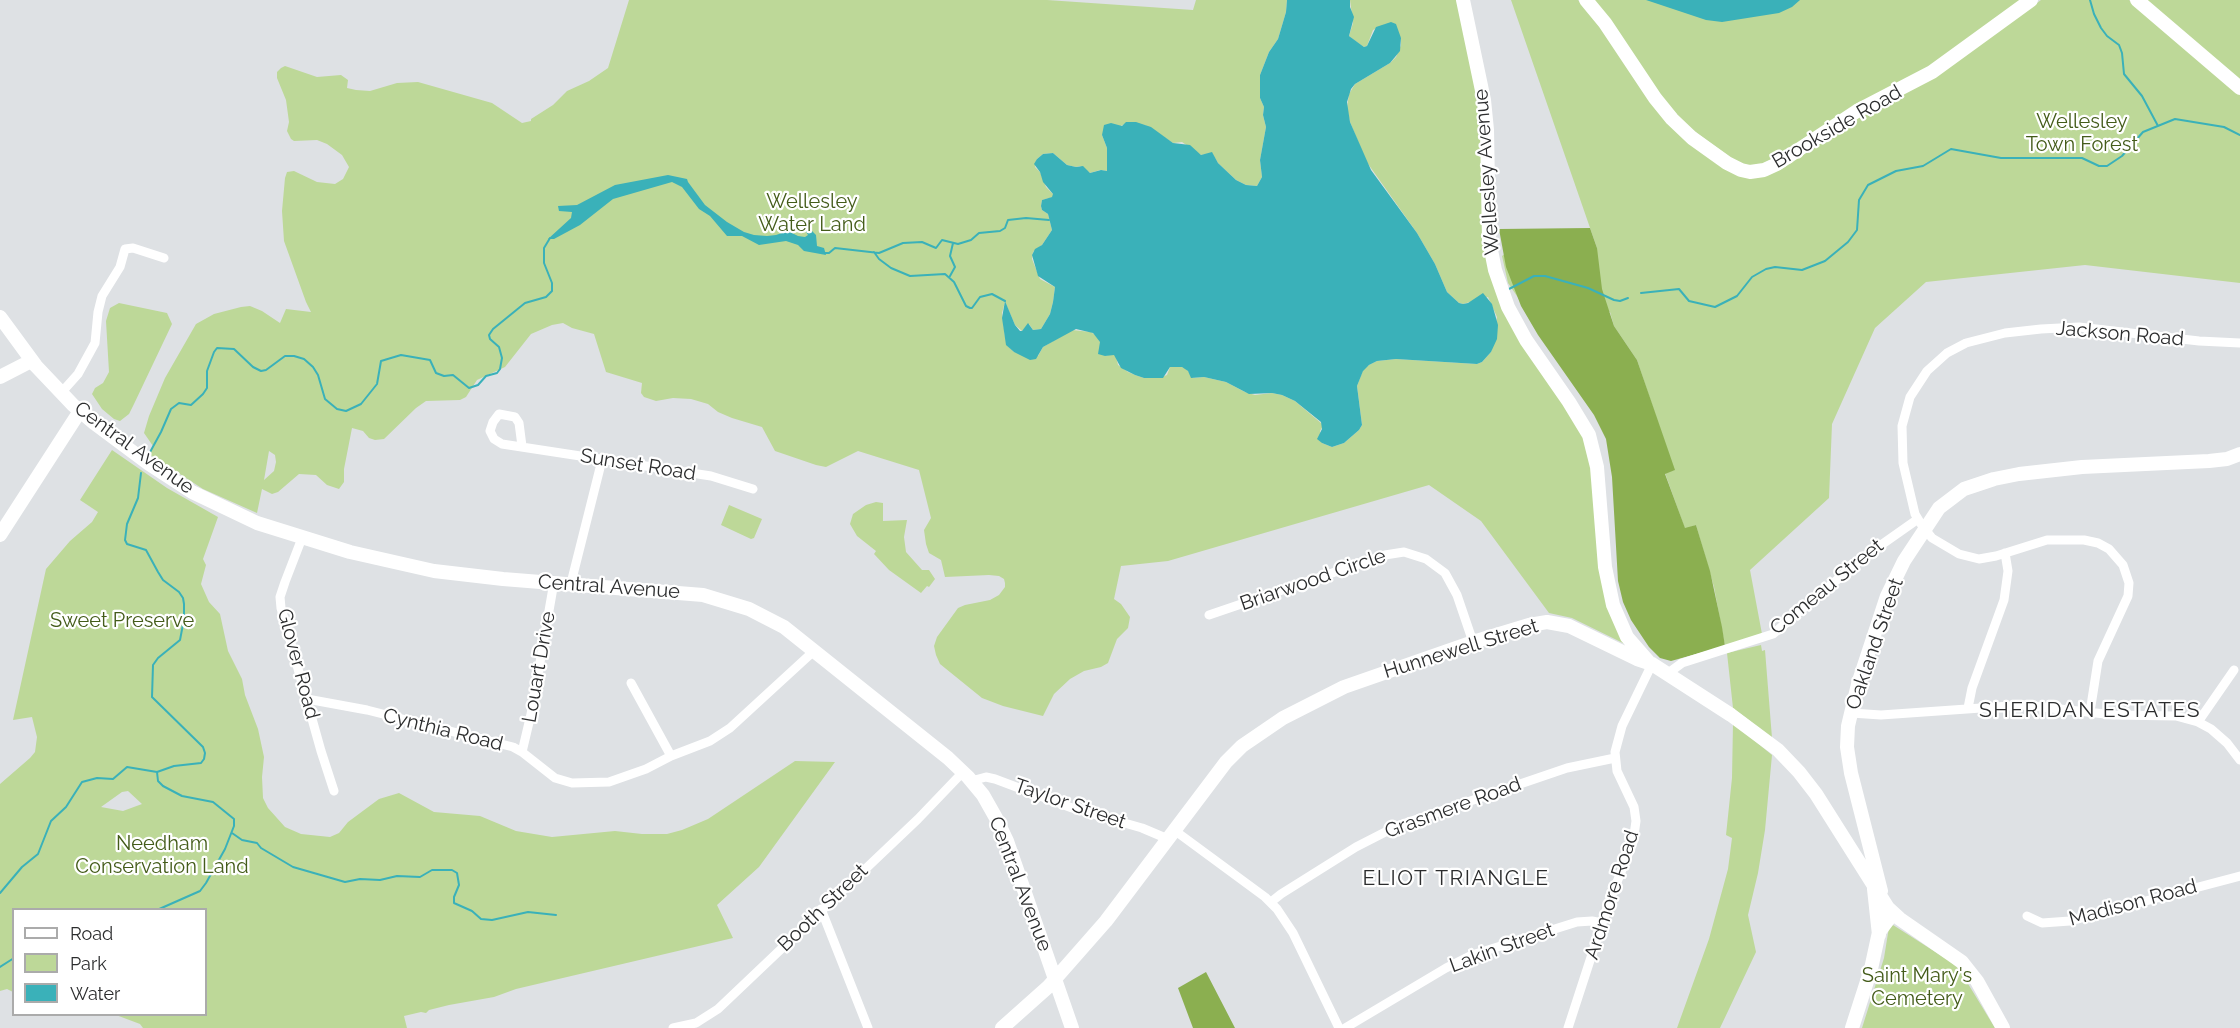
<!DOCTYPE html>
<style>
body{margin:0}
#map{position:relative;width:2240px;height:1028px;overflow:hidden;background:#dee1e4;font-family:Raleway,sans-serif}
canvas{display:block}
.legend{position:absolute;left:12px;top:908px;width:195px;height:108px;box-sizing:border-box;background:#fff;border:2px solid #ababab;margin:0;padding:8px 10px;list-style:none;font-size:18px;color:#2c2d2e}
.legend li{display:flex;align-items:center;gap:12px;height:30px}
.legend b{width:30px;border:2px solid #ababab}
</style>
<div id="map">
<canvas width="2240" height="1028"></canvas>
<ul class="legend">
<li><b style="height:8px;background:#fff"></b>Road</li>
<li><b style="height:16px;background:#bdd898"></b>Park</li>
<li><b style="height:16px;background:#3ab1b9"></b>Water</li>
</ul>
</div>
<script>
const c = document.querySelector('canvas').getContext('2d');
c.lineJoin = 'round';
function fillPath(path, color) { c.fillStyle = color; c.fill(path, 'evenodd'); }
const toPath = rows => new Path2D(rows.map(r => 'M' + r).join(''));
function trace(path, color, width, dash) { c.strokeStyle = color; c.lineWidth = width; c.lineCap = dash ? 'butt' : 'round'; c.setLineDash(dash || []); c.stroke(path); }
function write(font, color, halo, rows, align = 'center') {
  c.font = font + ' Raleway,sans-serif'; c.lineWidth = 4.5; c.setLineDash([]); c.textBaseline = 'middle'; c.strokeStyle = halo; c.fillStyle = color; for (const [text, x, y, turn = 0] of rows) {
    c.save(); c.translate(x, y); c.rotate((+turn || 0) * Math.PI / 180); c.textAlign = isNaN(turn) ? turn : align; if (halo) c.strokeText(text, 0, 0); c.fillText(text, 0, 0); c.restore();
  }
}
const green = toPath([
 [629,0,1047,0,1193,10,1196,0,1287,0,1286,12,1278,39,1269,52,1260,75,1260,98,1264,107,1263,115,1266,127,1260,160,1262,177,1257,186,1246,185,1236,180,1218,163,1212,153,1201,155,1182,142,1173,143,1145,125,1125,124,1102,135,1107,148,1108,171,1100,170,1090,173,1080,166,1076,167,1067,165,1053,153,1043,154,1037,159,1035,167,1040,172,1046,187,1053,194,1053,197,1042,200,1041,206,1042,210,1048,214,1052,230,1042,245,1033,252,1032,259,1040,279,1055,287,1053,302,1050,314,1041,329,1033,330,1029,324,1022,331,1015,325,1005,302,1002,313,1005,337,1009,347,1014,352,1038,356,1043,347,1072,330,1091,332,1099,338,1105,356,1113,354,1116,356,1118,365,1128,372,1135,375,1144,378,1160,378,1167,375,1170,367,1182,367,1186,368,1193,378,1204,377,1226,382,1245,392,1255,395,1272,393,1282,395,1295,401,1321,423,1323,426,1320,431,1322,443,1332,447,1344,443,1359,430,1362,425,1357,386,1363,370,1369,365,1377,361,1396,359,1477,364,1482,362,1491,352,1497,317,1488,297,1463,304,1459,303,1447,292,1435,264,1417,233,1366,161,1350,122,1347,108,1349,94,1355,84,1390,63,1396,57,1401,45,1401,38,1386,24,1373,30,1367,46,1364,47,1354,40,1349,36,1353,23,1350,0,1457,0,1474,81,1501,292,1589,433,1604,574,1627,645,1572,618,1549,613,1481,521,1429,485,1168,561,1121,566,1114,599,1121,604,1130,617,1128,628,1117,639,1108,663,1101,667,1084,671,1070,679,1054,694,1043,716,1003,706,982,698,940,664,936,655,934,646,937,637,958,608,965,605,990,600,999,595,1005,587,1005,583,1004,579,999,576,989,575,945,577,941,560,929,553,926,544,924,530,931,518,919,470,858,451,826,467,816,465,775,451,762,427,732,418,718,412,708,404,691,399,673,398,656,401,644,397,641,393,642,383,606,372,594,334,572,328,563,323,552,325,531,334,505,367,477,380,466,397,460,400,426,401,416,408,384,439,375,440,369,438,363,431,352,428,344,469,344,482,339,489,327,485,316,475,299,474,278,492,272,494,262,489,257,513,203,489,149,454,153,446,144,433,149,416,165,378,196,324,214,314,241,307,250,306,262,311,280,323,286,309,311,312,306,302,284,241,282,211,285,178,287,172,294,171,317,182,335,184,343,179,349,167,342,155,327,144,317,140,294,141,291,139,287,131,289,122,286,100,277,78,277,72,281,68,285,66,317,77,341,75,348,80,347,88,356,90,370,91,397,83,418,82,492,103,522,123,531,121,531,119,553,105,567,91,589,81,608,68],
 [269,451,275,455,276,462,274,471,264,480],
 [1511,0,1578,0,1600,27,1650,101,1739,176,1860,116,1947,68,2041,0,2129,0,2240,94,2240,283,2085,265,1926,282,1875,328,1832,424,1829,498,1750,570,1762,634,1725,646,1714,587,1696,525,1685,529,1665,473,1674,470,1637,360,1614,326,1610,312,1521,302,1508,283,1502,256,1506,253,1597,248],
 [1594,0,2022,0,1929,67,1778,156,1762,164,1750,166,1735,161,1689,127,1665,102],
 [2146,0,2240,0,2240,81],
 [119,303,167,313,172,324,134,404,129,414,120,421,114,419,102,409,92,394,95,388,103,383,109,372,106,321,110,308],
 [112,450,167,488,218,517,203,559,206,565,201,584,209,602,220,614,228,651,242,679,245,695,258,729,264,757,262,777,263,798,268,808,285,827,301,834,330,837,339,833,348,822,379,799,399,793,434,812,480,816,516,831,552,837,615,831,642,834,667,834,682,830,708,819,795,761,835,762,759,867,717,905,733,938,516,989,494,997,449,1005,429,1010,426,1013,421,1012,404,1016,407,1028,143,1028,140,1024,116,1015,206,1014,206,910,14,910,13,992,7,989,0,991,0,784,30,758,35,752,37,737,32,717,13,720,46,569,70,541,92,522,98,512,80,500],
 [128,791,142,804,123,811,101,807,122,792],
 [876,502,883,503,883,521,907,520,904,537,906,552,922,570,929,570,935,579,929,587,927,586,921,593,889,570,874,554,876,551,857,536,850,524,853,514,866,505],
 [729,505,762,519,754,538,751,539,721,525],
 [1761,645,1762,651,1765,650,1772,738,1733,708,1727,653],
 [1733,723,1772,755,1765,830,1758,873,1748,915,1756,952,1720,1028,1677,1028,1709,939,1728,869,1732,838,1726,835,1732,778],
 [1893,925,1948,960,1959,969,1995,1028,1862,1028,1884,958,1889,927]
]);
const forest = toPath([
 [1590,228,1597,248,1602,289,1614,326,1637,360,1675,470,1665,474,1685,528,1696,525,1710,571,1722,627,1725,646,1671,661,1660,658,1649,647,1631,620,1623,602,1618,581,1612,477,1606,439,1594,415,1538,335,1521,306,1506,267,1499,229],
 [1206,972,1235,1028,1193,1028,1178,988]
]);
const water = toPath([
 [1287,0,1350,0,1350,7,1354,17,1349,36,1364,47,1367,46,1376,27,1391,22,1396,24,1401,38,1400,51,1390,63,1355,84,1351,89,1347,102,1350,122,1371,170,1417,233,1435,264,1447,292,1459,303,1463,304,1468,303,1483,293,1492,304,1498,325,1497,339,1491,352,1482,362,1477,364,1396,359,1377,361,1369,365,1363,371,1357,386,1362,425,1359,430,1344,443,1332,447,1322,443,1317,439,1322,429,1321,422,1295,401,1282,395,1272,393,1249,394,1226,382,1204,377,1191,378,1188,371,1182,367,1170,367,1163,378,1144,378,1135,375,1121,368,1114,355,1105,356,1098,354,1100,342,1093,333,1076,329,1043,347,1036,359,1030,360,1014,352,1006,345,1002,318,1005,301,1015,325,1020,331,1022,331,1028,323,1033,330,1041,329,1050,314,1053,302,1055,287,1038,276,1032,255,1035,249,1042,245,1052,230,1048,214,1042,210,1041,206,1042,200,1052,197,1053,194,1043,182,1040,172,1034,164,1037,159,1043,154,1053,153,1067,165,1076,167,1083,166,1090,173,1101,170,1107,171,1107,148,1102,135,1104,125,1111,123,1122,126,1126,122,1136,122,1151,127,1173,143,1190,145,1201,155,1212,152,1218,163,1236,180,1246,185,1257,186,1262,177,1260,160,1266,127,1263,115,1264,107,1260,98,1260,75,1269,52,1278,39,1286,12],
 [1646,0,1800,0,1792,7,1779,13,1722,22,1706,20],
 [668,175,687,179,688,182,705,205,727,222,744,232,754,235,767,236,776,235,788,231,798,236,805,237,808,235,805,230,808,227,816,235,817,246,824,248,826,255,804,251,798,245,786,241,759,245,742,236,727,236,710,216,699,209,682,187,672,182,613,199,580,225,554,239,548,239,571,218,572,212,559,211,558,206,577,205,615,185]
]);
const stream = toPath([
 [2090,0,2094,14,2101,28,2107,36,2119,45,2122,53,2124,74,2142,96,2158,126],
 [874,252,879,259,891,268,910,276,945,274,954,282,966,306,970,308,972,308,980,297,992,294,1005,301],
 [825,253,829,253,835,248,879,253,903,243,922,242,936,248,942,240,958,244,971,240,979,233,1000,231,1005,228,1008,220,1026,218,1049,220],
 [950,276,955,267,950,256,953,243],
 [1509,289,1534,276,1545,276,1588,288,1614,300,1620,301,1628,298],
 [1641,293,1679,289,1689,301,1715,307,1737,296,1752,277,1766,269,1775,267,1802,270,1825,261,1848,242,1857,230,1859,200,1868,185,1896,171,1923,166,1951,149,2001,158,2082,158,2099,166,2107,166,2122,156,2143,132,2175,119,2224,127,2240,135],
 [149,454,161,432,171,409,179,403,191,405,203,394,207,388,207,371,214,352,217,348,234,349,253,367,261,371,266,370,285,356,294,356,304,359,313,367,318,375,325,399,337,409,346,411,361,404,377,384,381,361,401,355,430,360,436,373,444,376,453,375,469,388,478,385,486,376,497,373,500,369,502,358,499,347,490,339,489,335,493,329,525,303,546,297,552,291,552,283,544,263,544,248,550,238],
 [232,833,242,840,257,843,261,848,293,867,345,882,360,879,380,880,397,876,420,877,432,870,452,870,457,873,459,885,454,897,454,903,472,911,481,919,492,920,528,912,556,915],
 [0,893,22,867,38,854,51,821,66,807,82,782,97,778,113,779,127,767,157,772,174,766,201,763,204,759,205,753,203,747,152,697,153,665,158,658,180,640,184,619,184,604,183,598,179,592,163,580,158,572,146,550,127,544,125,540,127,524,138,498,141,473],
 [157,910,200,891,206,883,225,849,234,826,234,819,213,802,182,796,163,786,158,781,157,772],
 [0,967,14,958]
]);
const street = toPath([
 [61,393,78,374,95,343,98,312,102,296,120,267,125,249,133,248,164,258],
 [522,446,519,423,515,417,499,414,493,422,490,431,494,439,502,444,711,476,753,489],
 [302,538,285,582,280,597,281,608,321,751,334,791],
 [571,583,602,460],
 [1209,615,1385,555,1404,552,1426,559,1445,573,1457,595,1473,642],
 [1667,674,1682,663,1773,634,1864,557,1918,519],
 [631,683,671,756],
 [307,699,367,710,513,747,522,752,555,778,572,783,609,782,646,769,671,756,710,741,730,728,815,650],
 [1968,708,1972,688,2004,600,2008,571,2005,553],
 [2090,712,2098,661,2128,596,2129,583,2123,565,2109,549,2098,543,2084,540,2047,540,1996,556,1979,559,1959,554,1932,538,1921,524,1915,514,1903,463,1902,426,1910,397,1927,371,1947,353,1966,343,2005,333,2041,329,2079,327,2199,341,2240,343],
 [1851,713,1881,715,2024,705,2114,715,2176,716,2198,722,2211,729,2227,743,2240,760],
 [2198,722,2234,670],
 [522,752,531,714,554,582],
 [971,781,986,777,995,779,1072,808,1142,828,1168,839],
 [1174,830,1265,897,1277,909,1293,933,1339,1028],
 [1271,902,1281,894,1356,847,1397,826,1567,768,1615,758],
 [821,909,868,1028],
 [2027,916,2042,923,2070,921,2240,876],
 [673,1028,696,1023,718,1009,918,819,963,772],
 [1345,1028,1446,968,1472,955,1577,922,1592,921,1602,923],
 [1568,1028,1609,902,1633,842,1636,821,1634,807,1617,771,1615,752,1622,726,1652,664]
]);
const secondary = toPath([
 [1463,0,1484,100,1487,130,1489,240,1495,270,1508,307,1526,340,1569,402,1589,435,1597,467,1605,567,1613,605,1627,637,1648,661],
 [1586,0,1605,23,1655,98,1672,119,1692,138,1727,163,1741,170,1750,172,1764,170,1777,164,1857,111,1932,72,2031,0],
 [2137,0,2240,88],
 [0,317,36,366,73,405,94,423,149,464,192,492,257,523,350,552,434,571,503,579,703,595,749,609,784,627,948,758,968,777,983,795,996,818,1007,841,1072,1028],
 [0,377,31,361],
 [0,535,80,411],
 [1874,889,1879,935],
 [1881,891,1851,773,1847,747,1848,726,1858,684,1887,596,1904,561,1939,508,1964,489,1994,479,2019,474,2082,467,2209,461,2227,459,2240,454],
 [1002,1028,1048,987,1106,921,1226,762,1242,746,1283,718,1344,687,1473,642,1529,625,1547,622,1569,626,1637,659,1652,664,1731,715,1778,750,1799,772,1816,794,1888,908,1900,919,1962,962,1977,981,2003,1028],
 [1852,1028,1871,969,1879,932,1893,913]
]);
const parkNames = [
 ["Wellesley",2082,122],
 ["Town Forest",2082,145],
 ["Wellesley",812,202],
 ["Water Land",812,225],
 ["Sweet Preserve",122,621],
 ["Needham",162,844],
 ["Conservation Land",162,867],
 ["Saint Mary's",1917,976],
 ["Cemetery",1917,999]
];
const streetNames = [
 ["Brookside Road",1837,127,-30],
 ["Wellesley Avenue",1487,172,-94],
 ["Jackson Road",2120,334,5],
 ["Central Avenue",134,448,36],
 ["Sunset Road",638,465,9],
 ["Briarwood Circle",1313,580,-19],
 ["Central Avenue",609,587,4],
 ["Comeau Street",1827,587,-39],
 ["Oakland Street",1875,644,-71],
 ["Hunnewell Street",1461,649,-17],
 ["Glover Road",298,664,75],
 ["Louart Drive",539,667,-80],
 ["Cynthia Road",443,730,14],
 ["Taylor Street",1070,804,19],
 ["Grasmere Road",1453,808,-20],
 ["Central Avenue",1020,884,69],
 ["Ardmore Road",1612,895,-72],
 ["Madison Road",2133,903,-15],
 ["Booth Street",823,908,-44],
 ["Lakin Street",1502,948,-20]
];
const neighbourhoodNames = [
 ["SHERIDAN ESTATES",2090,711],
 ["ELIOT TRIANGLE",1456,879]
];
fillPath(green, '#bdd898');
fillPath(forest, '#8baf50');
fillPath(water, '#3ab1b9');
trace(stream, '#3ab1b9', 2);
trace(street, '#fff', 9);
trace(secondary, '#fff', 14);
write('20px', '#445c1a', '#fff', parkNames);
write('20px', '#2c2d2e', '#fff', streetNames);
c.letterSpacing = '1.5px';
write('21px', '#2c2d2e', '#fff', neighbourhoodNames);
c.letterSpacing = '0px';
</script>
